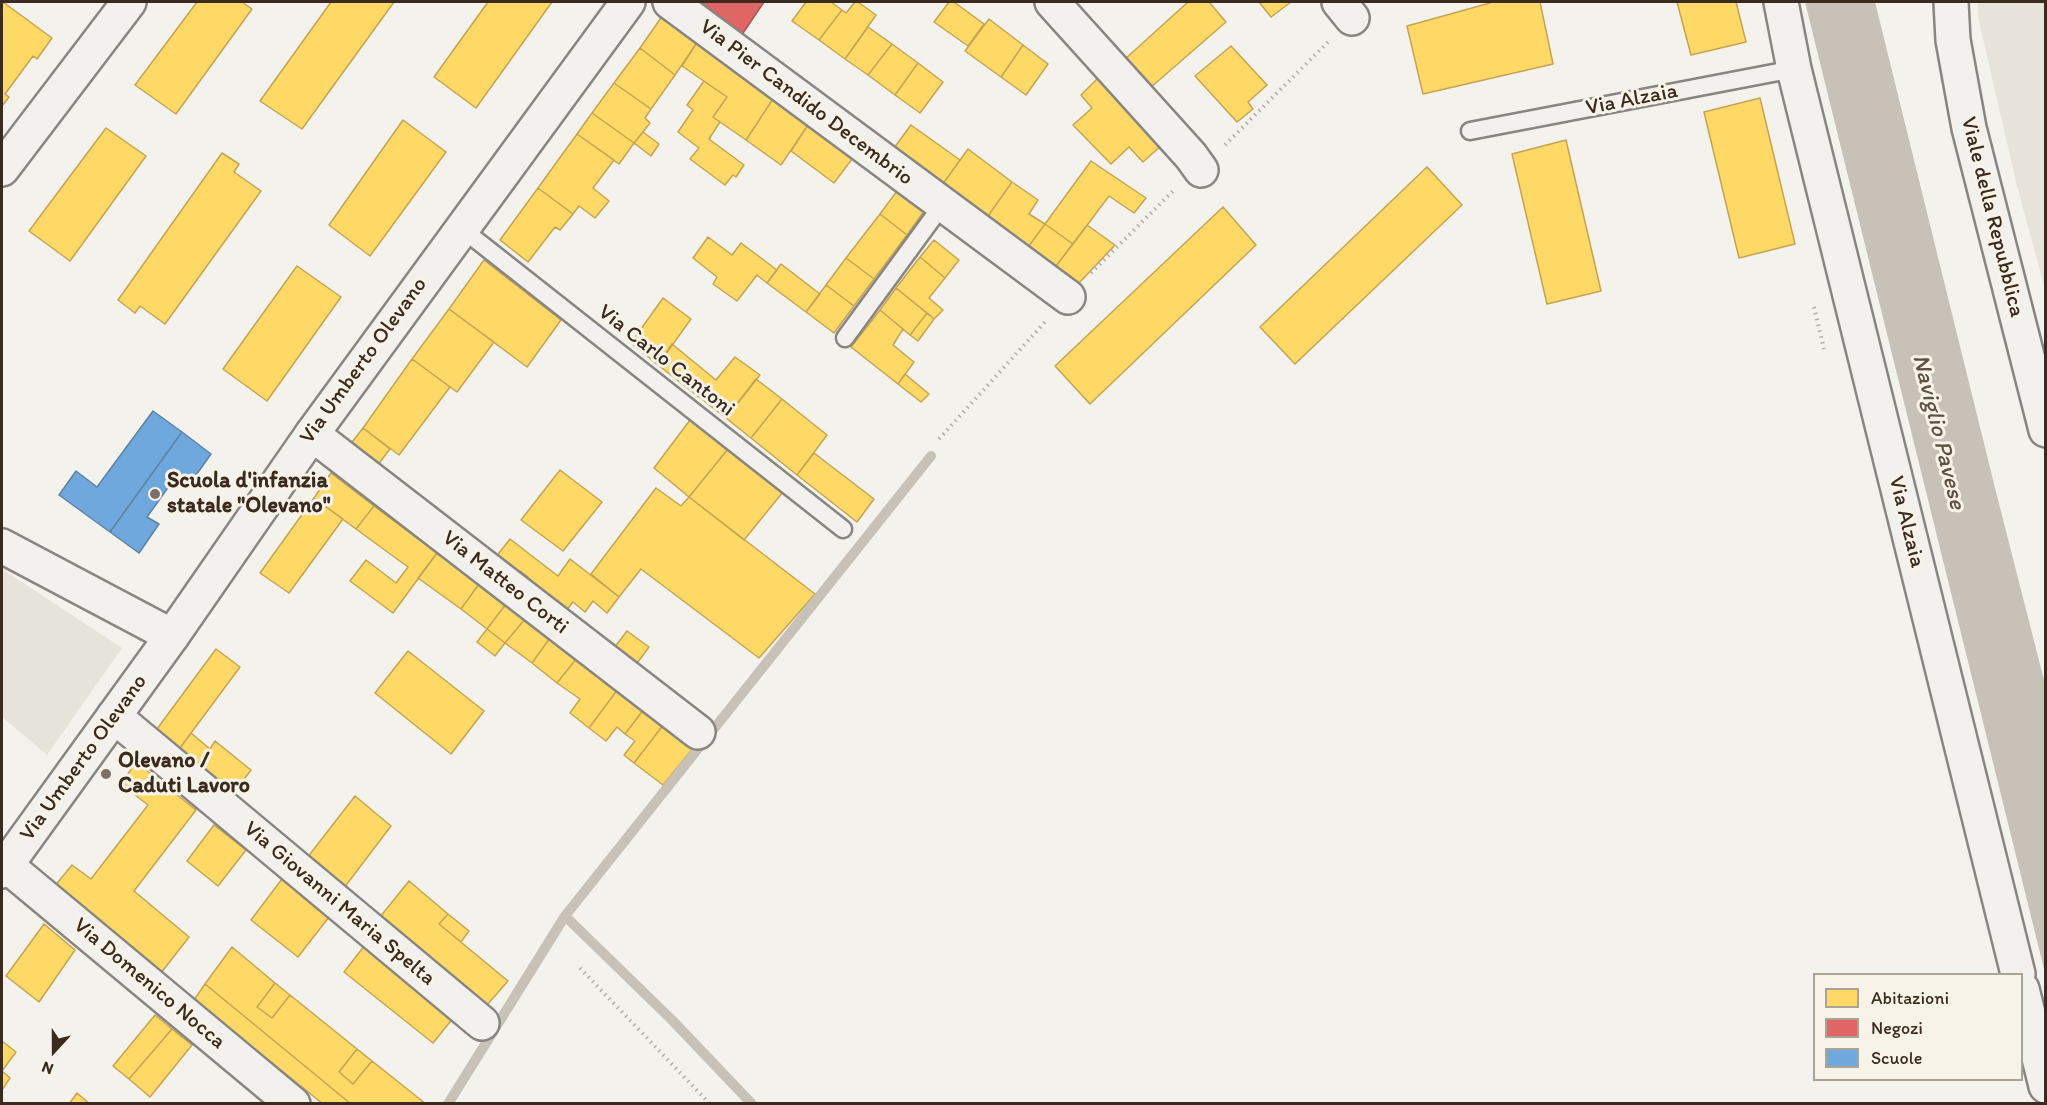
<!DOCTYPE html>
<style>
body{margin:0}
#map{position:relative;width:2047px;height:1105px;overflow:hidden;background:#f4f2ec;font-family:Itim,sans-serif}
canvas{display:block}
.frame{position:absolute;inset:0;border:3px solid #3b2a1e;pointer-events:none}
.legend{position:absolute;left:1813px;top:973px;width:210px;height:108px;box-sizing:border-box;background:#f7f3e8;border:2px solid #aca397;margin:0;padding:8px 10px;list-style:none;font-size:18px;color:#3b2a1e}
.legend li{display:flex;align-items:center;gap:12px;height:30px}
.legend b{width:30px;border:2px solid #aca397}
.north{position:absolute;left:24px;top:1021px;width:60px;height:60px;-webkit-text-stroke:4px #f7f3e8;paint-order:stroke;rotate:201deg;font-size:16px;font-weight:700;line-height:24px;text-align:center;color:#3b2a1e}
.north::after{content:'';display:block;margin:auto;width:21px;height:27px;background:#3b2a1e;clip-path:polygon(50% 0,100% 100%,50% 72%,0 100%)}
</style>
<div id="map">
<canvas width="2047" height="1105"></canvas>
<div class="frame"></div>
<ul class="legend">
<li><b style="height:16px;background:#ffd966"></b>Abitazioni</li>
<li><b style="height:16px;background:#e06666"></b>Negozi</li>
<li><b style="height:16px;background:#6fa8dc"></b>Scuole</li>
</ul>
<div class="north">N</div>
</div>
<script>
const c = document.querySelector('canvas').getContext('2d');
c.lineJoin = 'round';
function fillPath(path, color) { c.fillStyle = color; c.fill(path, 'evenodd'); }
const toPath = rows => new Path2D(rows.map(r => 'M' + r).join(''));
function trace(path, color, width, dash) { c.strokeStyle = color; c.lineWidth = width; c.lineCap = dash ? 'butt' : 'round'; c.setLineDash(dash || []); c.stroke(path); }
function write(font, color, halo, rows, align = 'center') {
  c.font = font + ' Itim,sans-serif'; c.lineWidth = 6; c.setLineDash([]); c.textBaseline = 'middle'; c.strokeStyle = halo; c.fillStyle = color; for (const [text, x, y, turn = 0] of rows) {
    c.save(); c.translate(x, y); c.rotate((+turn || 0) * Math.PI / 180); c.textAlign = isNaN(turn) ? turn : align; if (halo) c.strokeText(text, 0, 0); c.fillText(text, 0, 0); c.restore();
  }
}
const built = toPath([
 [1978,2,2045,2,2045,289,2017,186,1978,17]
]);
const green = toPath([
 [2,569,122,648,47,755,2,717]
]);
const water = toPath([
 [1805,2,1875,2,1995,488,2045,684,2045,973]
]);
const homes = toPath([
 [3,2,52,38,37,59,33,56,5,94,9,97,2,106,2,4,3,2],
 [197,2,242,2,252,9,176,114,135,85,197,2],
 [331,2,394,2,302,129,260,101,331,2],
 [488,2,552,2,476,108,434,77,488,2],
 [806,2,831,2,842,10,819,40,792,21,806,2],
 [855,2,858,2,876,15,845,59,819,40,842,10,846,13,855,2],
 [949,2,954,2,984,24,968,46,934,22,949,2],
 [1188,2,1209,2,1226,22,1150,88,1124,60,1188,2],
 [1259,2,1291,2,1271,17,1259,2],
 [1490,2,1540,2,1553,64,1423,94,1407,26,1490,3,1490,2],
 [1677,2,1736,2,1746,42,1691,55,1677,2],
 [663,15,698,41,675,75,640,48,663,15],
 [989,19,1023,45,1001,77,965,51,989,19],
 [868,27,892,44,868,75,845,59,868,27],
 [698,41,775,96,746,140,713,117,727,97,682,66,698,41],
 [892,44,918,63,895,95,868,75,892,44],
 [1023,45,1048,64,1026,95,1001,77,1023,45],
 [1231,46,1267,85,1248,102,1253,109,1237,122,1195,76,1231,46],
 [640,48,675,75,651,109,614,83,640,48],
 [918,63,943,82,920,113,895,95,918,63],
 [1104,72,1166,141,1143,162,1129,147,1111,164,1073,125,1092,108,1081,95,1104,72],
 [704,81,727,97,713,117,720,122,709,139,744,165,736,177,733,175,725,185,690,159,699,148,678,132,693,110,687,105,704,81],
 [614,83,651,109,645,118,650,123,634,143,592,113,614,83],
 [775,96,810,122,781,165,746,140,775,96],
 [1760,98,1795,244,1739,258,1704,112,1760,98],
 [592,113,634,143,619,164,577,134,592,113],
 [403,120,446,152,370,256,329,225,403,120],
 [810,122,855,155,834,183,791,151,810,122],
 [911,125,960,160,943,184,894,148,911,125],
 [106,128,146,156,70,261,29,231,106,128],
 [643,132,659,144,651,156,634,143,643,132],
 [577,134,614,160,593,188,609,201,595,218,579,206,573,214,538,188,577,134],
 [1566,140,1601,291,1547,304,1512,154,1566,140],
 [968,149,1012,182,988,216,943,184,968,149],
 [222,153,239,164,234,172,261,191,165,324,140,306,135,313,118,300,222,153],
 [1091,161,1146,198,1134,213,1109,196,1073,244,1045,224,1091,161],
 [1427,167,1462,205,1295,364,1260,327,1427,167],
 [1012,182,1038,200,1029,214,1045,224,1029,246,988,216,1012,182],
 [900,187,927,207,907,235,880,214,900,187],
 [538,188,573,214,560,230,555,227,528,262,500,240,538,188],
 [1223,207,1256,245,1090,404,1055,366,1223,207],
 [880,214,907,235,874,279,846,258,880,214],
 [1045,224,1073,244,1056,266,1029,246,1045,224],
 [1087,225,1115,245,1079,283,1056,266,1087,225],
 [708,237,732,255,741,243,777,270,767,283,757,275,737,301,713,284,717,277,693,258,708,237],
 [934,240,959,260,945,278,920,257,934,240],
 [920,257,945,278,929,298,943,310,934,319,896,288,920,257],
 [846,258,874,279,854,306,826,285,846,258],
 [484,260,561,320,527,367,449,309,484,260],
 [781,264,820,294,806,312,767,283,781,264],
 [297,266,341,297,267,401,223,369,297,266],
 [826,285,854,306,834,333,806,312,826,285],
 [896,288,927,313,910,335,880,310,896,288],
 [663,298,691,319,658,365,631,343,663,298],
 [449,309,494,342,457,392,412,359,449,309],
 [880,310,903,329,893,345,914,362,898,384,851,347,880,310],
 [927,313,934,319,918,341,910,335,927,313],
 [672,344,716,380,735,357,760,375,726,418,658,365,672,344],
 [412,359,450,387,399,455,363,428,412,359],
 [905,374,929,394,921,402,898,384,905,374],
 [756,379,782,399,751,438,726,418,756,379],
 [782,399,827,435,797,475,751,438,782,399],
 [690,420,728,449,689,497,654,468,690,420],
 [363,428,390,449,373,471,346,450,363,428],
 [728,449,783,492,744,540,689,497,728,449],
 [814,453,874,499,857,522,797,475,814,453],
 [560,470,602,502,563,551,521,520,560,470],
 [331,473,374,506,356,529,314,498,331,473],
 [656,488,681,506,689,497,815,594,759,658,641,569,619,597,591,574,656,488],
 [314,498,343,519,289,593,260,573,314,498],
 [374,506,437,553,393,613,350,581,366,560,396,583,408,567,356,529,374,506],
 [510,539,558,576,570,559,619,597,607,613,593,601,585,612,573,602,562,616,522,585,528,577,520,571,513,579,492,562,510,539],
 [437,553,479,584,461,609,418,578,437,553],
 [479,584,506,604,487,629,461,609,479,584],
 [506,604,525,619,505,643,487,629,506,604],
 [525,619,550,638,532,663,505,643,525,619],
 [487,629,505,643,495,656,477,642,487,629],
 [627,631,649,647,632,670,610,653,627,631],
 [550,638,577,658,557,683,532,663,550,638],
 [216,649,240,667,177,752,154,733,216,649],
 [408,651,484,711,451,754,375,693,408,651],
 [577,658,618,689,589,728,570,713,580,699,557,683,577,658],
 [618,689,644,709,625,734,617,727,606,741,589,728,618,689],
 [644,709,664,724,634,763,624,755,635,741,625,734,644,709],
 [664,724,694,747,663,785,634,763,664,724],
 [191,733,210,749,215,741,251,770,231,796,177,752,191,733],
 [136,762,196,810,134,891,189,937,161,973,54,887,72,865,91,879,148,805,121,784,136,762],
 [355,796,391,826,344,888,307,858,355,796],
 [214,825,246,850,218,886,187,861,214,825],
 [282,879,329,917,298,957,251,920,282,879],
 [409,881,448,914,439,924,508,981,487,1005,380,917,409,881],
 [448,914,469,931,461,942,439,924,448,914],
 [44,924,75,950,39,1002,6,976,44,924],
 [365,945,454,1017,433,1043,344,972,365,945],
 [232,947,275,983,257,1007,272,1018,290,995,357,1049,339,1072,353,1084,372,1061,426,1104,351,1104,205,984,232,947],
 [275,983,290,995,272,1018,257,1007,275,983],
 [205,984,351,1104,323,1104,194,1000,205,984],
 [155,1015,172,1029,129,1079,113,1066,155,1015],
 [172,1029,192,1045,150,1097,129,1079,172,1029],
 [2,1041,16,1052,2,1071,10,1078,2,1090,2,1041],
 [357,1049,372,1061,353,1084,339,1072,357,1049],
 [77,1093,90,1104,69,1104,77,1093]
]);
const shops = toPath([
 [694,2,764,2,741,36,694,2]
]);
const schools = toPath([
 [153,411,182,432,110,532,59,495,76,471,97,487,153,411],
 [182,432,211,454,189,485,177,475,147,517,159,524,139,553,110,532,182,432]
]);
const stream = toPath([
 [565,916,673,1021,752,1104],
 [448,1104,565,916,931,456]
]);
const path = toPath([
 [1225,145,1328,42],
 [1091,273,1173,191],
 [1814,307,1824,349],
 [939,439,1045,322],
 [580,968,710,1104]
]);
const lane = toPath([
 [1470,131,1794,69],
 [461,228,843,529],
 [845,338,943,204]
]);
const street = toPath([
 [670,2,1068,297],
 [1052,2,1191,156,1201,170],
 [1339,2,1352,18],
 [1781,2,1794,69,2018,974],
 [2,169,129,2],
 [312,434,698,732],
 [2,546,172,636],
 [114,716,482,1023],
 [6,865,293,1104],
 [2022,989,2046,1086]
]);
const secondary = toPath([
 [1951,2,1953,40,1969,128,2046,430],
 [2,871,172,636,312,434,628,2]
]);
const markers = [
 [155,494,6,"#7c7066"],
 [106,774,6,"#7c7066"]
];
const streetNames = [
 ["Via Alzaia",1632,100,-11],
 ["Via Pier Candido Decembrio",806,103,37],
 ["Viale della Repubblica",1992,217,76],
 ["Via Umberto Olevano",364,361,-54],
 ["Via Carlo Cantoni",666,361,38],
 ["Via Alzaia",1906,522,76],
 ["Via Matteo Corti",505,583,38],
 ["Via Umberto Olevano",84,758,-54],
 ["Via Giovanni Maria Spelta",339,904,40],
 ["Via Domenico Nocca",149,984,40]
];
const poiNames = [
 ["Scuola d'infanzia",167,481],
 ["statale \"Olevano\"",167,506],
 ["Olevano /",118,761],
 ["Caduti Lavoro",118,786]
];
const waterNames = [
 ["Naviglio Pavese",1938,432,76]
];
fillPath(built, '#e7e2da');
fillPath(green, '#e6e3da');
fillPath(water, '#c7c1b7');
fillPath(homes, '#ffd966');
trace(homes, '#c4a450', 1.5);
fillPath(shops, '#e06666');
trace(shops, '#ae5450', 1.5);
fillPath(schools, '#6fa8dc');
trace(schools, '#5f82a3', 1.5);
trace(stream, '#c7c1b7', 10);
trace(lane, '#898580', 21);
trace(street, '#898580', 38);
trace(secondary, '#898580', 38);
trace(path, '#b1aeaa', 4, [1.5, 4.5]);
trace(lane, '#f2f1ed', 16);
trace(street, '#f2f1ed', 33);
trace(secondary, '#f2f1ed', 33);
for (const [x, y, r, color] of markers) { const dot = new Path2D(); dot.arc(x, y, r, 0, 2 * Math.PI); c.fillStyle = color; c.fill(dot); trace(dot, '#f7f3e8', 2); }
write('22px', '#3b2a1e', '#f7f3e8', streetNames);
write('bold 22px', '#3b2a1e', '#f7f3e8', poiNames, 'left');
write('italic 24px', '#5f5145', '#f7f3e8', waterNames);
</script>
